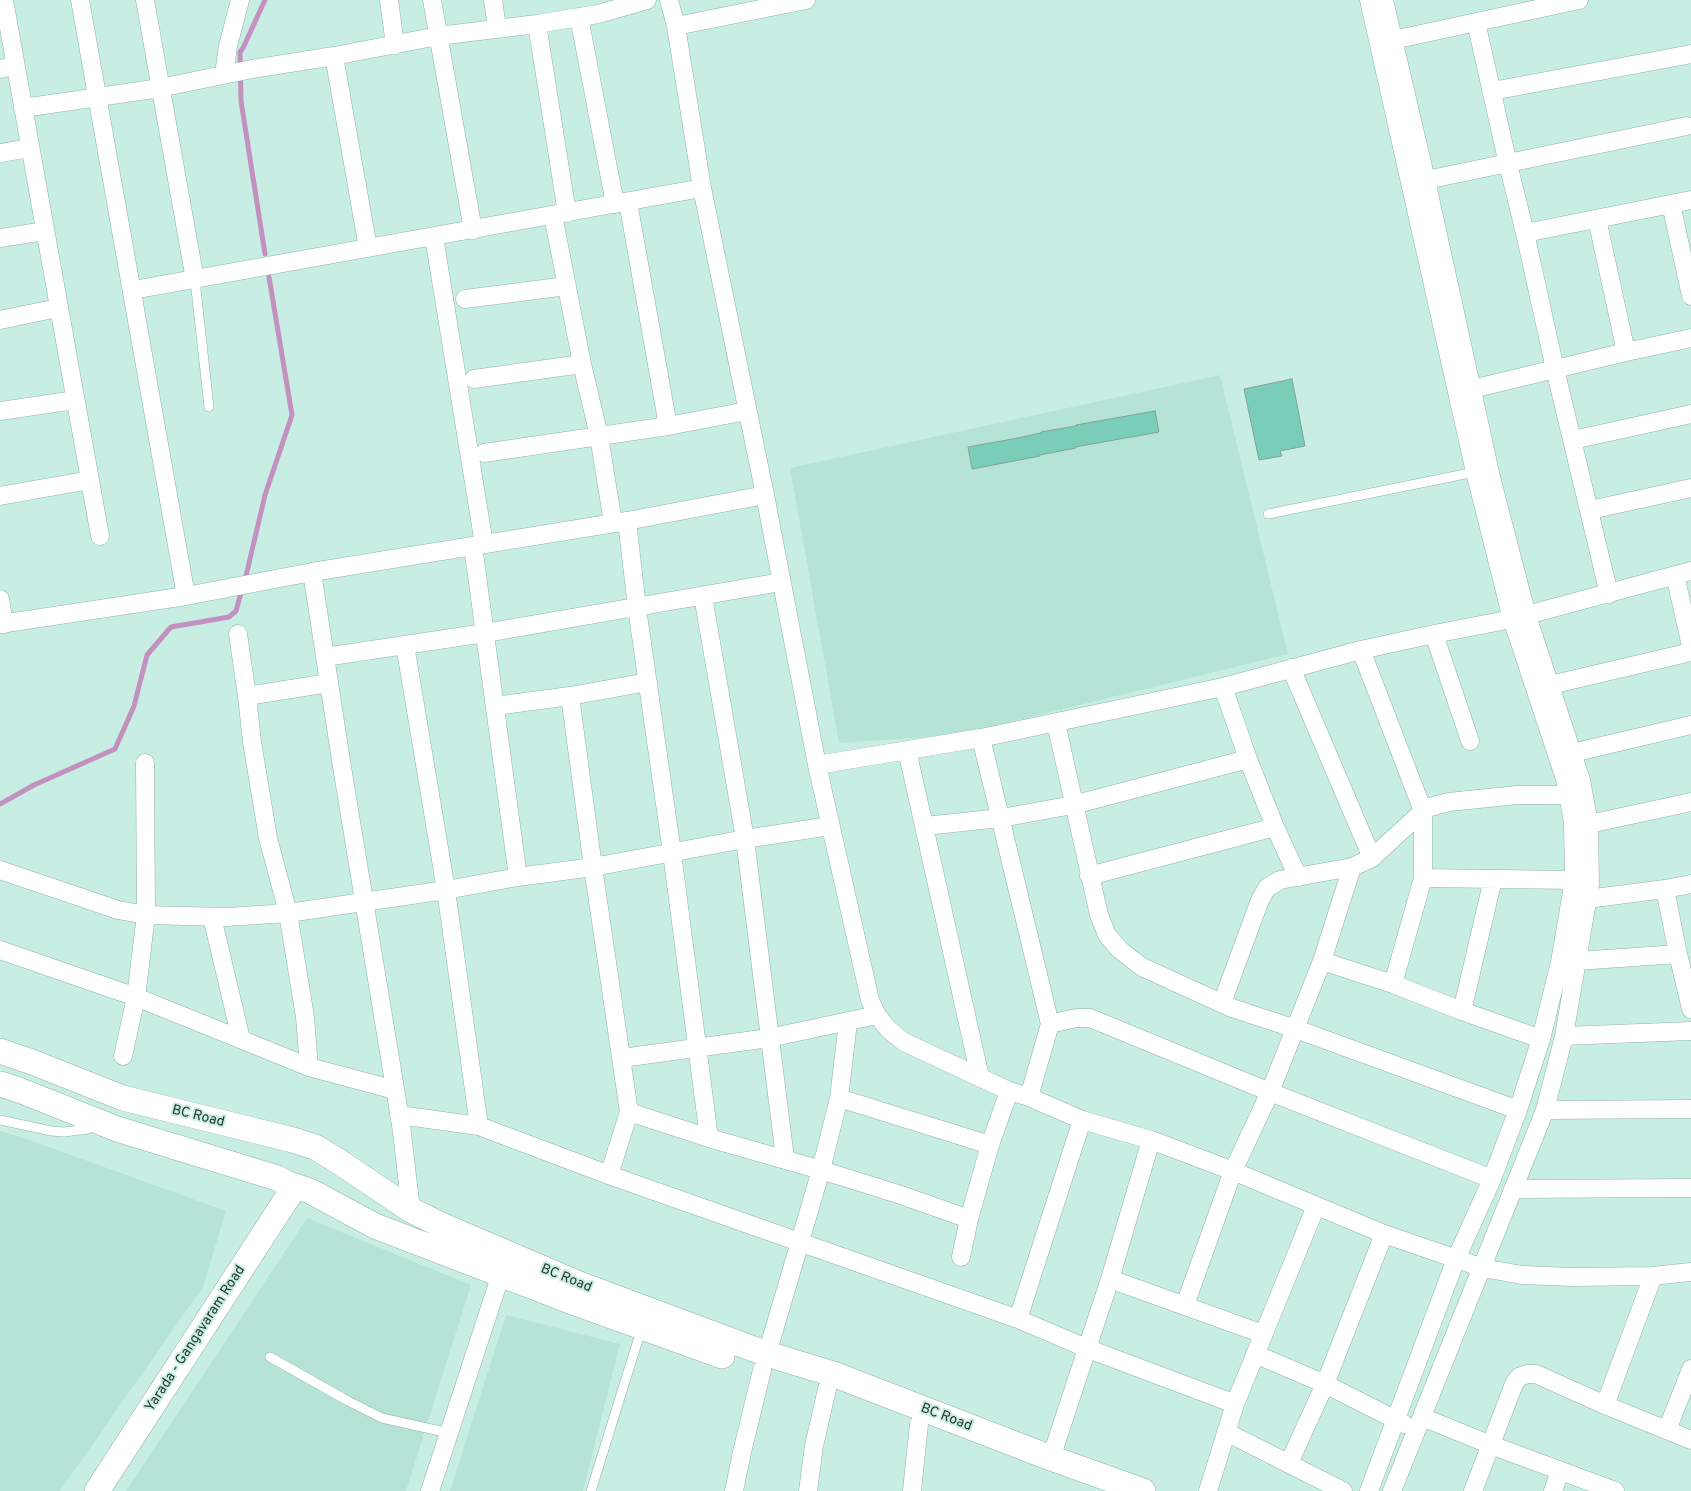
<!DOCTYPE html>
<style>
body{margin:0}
canvas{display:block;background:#c8eee3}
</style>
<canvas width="1691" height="1491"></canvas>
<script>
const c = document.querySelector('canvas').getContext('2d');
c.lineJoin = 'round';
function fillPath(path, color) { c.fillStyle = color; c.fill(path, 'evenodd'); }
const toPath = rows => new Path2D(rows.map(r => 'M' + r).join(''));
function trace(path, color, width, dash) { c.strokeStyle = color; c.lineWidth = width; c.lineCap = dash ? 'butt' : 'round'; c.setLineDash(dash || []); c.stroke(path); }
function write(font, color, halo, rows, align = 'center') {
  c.font = font + ' Overpass,sans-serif'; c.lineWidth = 4; c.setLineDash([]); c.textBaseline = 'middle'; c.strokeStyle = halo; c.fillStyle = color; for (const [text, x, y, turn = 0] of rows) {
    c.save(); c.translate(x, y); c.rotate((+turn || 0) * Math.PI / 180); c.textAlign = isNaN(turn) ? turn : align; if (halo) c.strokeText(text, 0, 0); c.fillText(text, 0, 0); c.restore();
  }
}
const built = toPath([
 [1220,375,1288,654,957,735,839,743,790,468],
 [0,1131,24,1138,226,1211,203,1287,60,1491,0,1491],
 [307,1218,471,1285,406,1491,126,1491],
 [506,1315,620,1344,583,1491,450,1491]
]);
const stream = toPath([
 [265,254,241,101,240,52,243,48,265,0],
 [245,580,265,495,292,415,269,277],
 [0,804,34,785,115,749,134,706,147,655,171,627,229,617,236,611,242,589]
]);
const building = toPath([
 [1292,379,1305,446,1280,451,1282,456,1259,460,1244,389,1292,379],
 [1155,411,1159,432,1075,447,1076,448,1040,455,1040,456,972,469,968,447,1018,438,1041,433,1041,432,1076,426,1076,425,1155,411]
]);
const lane = toPath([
 [195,280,209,407],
 [1268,514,1475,472],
 [0,1120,51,1131,64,1132,88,1129,94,1125],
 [270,1357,348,1401,382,1418,449,1433],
 [591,1491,642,1327]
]);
const street = toPath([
 [4,0,100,536],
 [80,0,186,596],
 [145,0,195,280],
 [389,0,395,45],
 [432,0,473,230],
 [493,0,497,28],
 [669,0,676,26,702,188,765,495,817,765,870,1000,877,1015,888,1029,904,1042,1009,1091,1029,1097,1082,1120,1151,1140,1233,1171,1384,1234,1483,1268,1522,1275,1572,1277,1653,1276,1691,1272],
 [1384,0,1426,180,1491,477,1527,616,1581,780,1589,824,1590,884,1564,1036,1545,1110,1392,1491],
 [579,17,615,204],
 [1476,22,1508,164,1525,233,1555,369,1609,594],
 [537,24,567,213],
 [676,26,806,0],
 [1393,40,1579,0],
 [334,56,368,248],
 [0,69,15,66],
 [224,74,228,46,240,0],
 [1492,91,1691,54],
 [23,108,160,88,252,69,334,56,438,36,537,24,598,14,647,0],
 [0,153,30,148],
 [1426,180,1687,126],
 [628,202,668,426],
 [1671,204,1691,296],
 [553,215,582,364,599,436,613,523],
 [1597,219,1626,352],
 [1525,233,1691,200],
 [434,237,484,544],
 [0,238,45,231],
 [133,290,702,188],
 [465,299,567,286],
 [0,320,58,308],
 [474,379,582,364],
 [1472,389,1626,352,1691,338],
 [0,411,75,400],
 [1573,440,1691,414],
 [484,453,668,426,747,411],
 [0,496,90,480],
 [1590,510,1691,488],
 [627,521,637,608,672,853,709,1138],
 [473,546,518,877],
 [312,572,342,767,401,1125,411,1210],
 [1675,575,1691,646],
 [703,596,745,839,785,1158],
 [0,599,4,624],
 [0,624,186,596,312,572,627,521,765,495],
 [238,634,247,696,252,742,268,838,288,913,305,1017,309,1067],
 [1434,634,1470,741],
 [405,645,446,890,479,1126],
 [1361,650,1423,811,1423,878,1393,984],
 [325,657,485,633,781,582],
 [1291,668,1372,858],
 [1550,685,1691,652],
 [1223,687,1248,759,1275,827,1298,877],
 [247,696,329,683],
 [570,696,593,867,629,1112,609,1175],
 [495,706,570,696,648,682],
 [1056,723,1099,915,1107,935,1120,950,1142,967,1232,1008,1296,1029,1518,1110],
 [981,738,1050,1024,1029,1097],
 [907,750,980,1077],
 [1572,753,1691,725],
 [817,765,981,738,1223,687,1361,650,1434,634,1512,619,1691,571],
 [1589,824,1691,802],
 [925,826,1001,818,1073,805,1248,759],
 [0,870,118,910,146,915,227,917,288,913,446,890,518,877,593,867,745,839,830,826],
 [1089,876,1275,827],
 [1423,878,1574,880],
 [1665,889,1678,954,1691,1009],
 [1587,899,1665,889,1691,884],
 [212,917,241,1039],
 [0,950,136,997,309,1067,395,1090],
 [1322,961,1393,984,1462,1011,1541,1039],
 [1577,961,1678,954],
 [1222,1003,1260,900,1267,888,1280,880,1352,867,1372,858,1423,811,1430,807,1449,802,1517,795,1569,795],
 [1462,1011,1493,879],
 [1050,1024,1076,1018,1090,1018,1270,1092,1492,1179],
 [1564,1036,1691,1031],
 [123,1056,136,997,146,915,145,763],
 [622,1058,769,1038,877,1015],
 [839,1098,990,1145],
 [1545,1110,1691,1109],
 [629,1112,709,1138,821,1170,901,1195,969,1219],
 [399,1115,479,1126,609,1175,1018,1319,1086,1348,1235,1404],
 [1513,1189,1691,1188],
 [961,1257,969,1219,990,1145,1009,1091],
 [1110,1279,1263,1334],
 [1185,1305,1233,1171,1270,1092,1322,961,1352,867],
 [1018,1319,1082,1120],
 [767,1354,821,1170,839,1098,848,1022],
 [1255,1354,1325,1384,1404,1424],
 [1605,1405,1653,1276],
 [1422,1417,1491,1445,1615,1491],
 [1667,1430,1691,1369],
 [1226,1432,1343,1491],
 [1051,1458,1110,1279,1151,1140],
 [1289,1463,1325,1384,1384,1234],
 [430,1491,501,1274],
 [734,1491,742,1452,762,1370],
 [808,1491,814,1446,827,1389],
 [912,1491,919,1424],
 [1208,1491,1235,1404,1316,1206],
 [1369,1491,1456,1259,1492,1179,1518,1110,1541,1039,1560,962,1574,880,1573,822,1565,779,1512,619,1475,472,1369,0],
 [1473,1491,1514,1384,1519,1377,1527,1374,1536,1374,1605,1405,1691,1440],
 [1553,1491,1560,1471]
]);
const secondary = toPath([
 [0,1051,32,1062,123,1098,293,1140,315,1147,338,1161,411,1210,441,1225,579,1284,767,1354,833,1374,1051,1458,1143,1491],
 [0,1084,19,1090,117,1129,277,1178,286,1183,310,1191,375,1226,573,1302,722,1356],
 [97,1491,295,1186]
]);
const streetNames = [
 ["BC Road",198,1117,14],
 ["BC Road",566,1279,22],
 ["Yarada - Gangavaram Road",196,1339,-57],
 ["BC Road",946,1418,21]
];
fillPath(built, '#b5e4d7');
trace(stream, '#c391bf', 5);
fillPath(building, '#7acdb9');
trace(building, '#80a399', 1);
trace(lane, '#8eb2a8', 10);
trace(street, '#8eb2a8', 19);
trace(secondary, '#8eb2a8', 26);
trace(lane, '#fff', 9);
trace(street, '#fff', 18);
trace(secondary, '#fff', 25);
write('14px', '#283733', '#c8eee3', streetNames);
</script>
